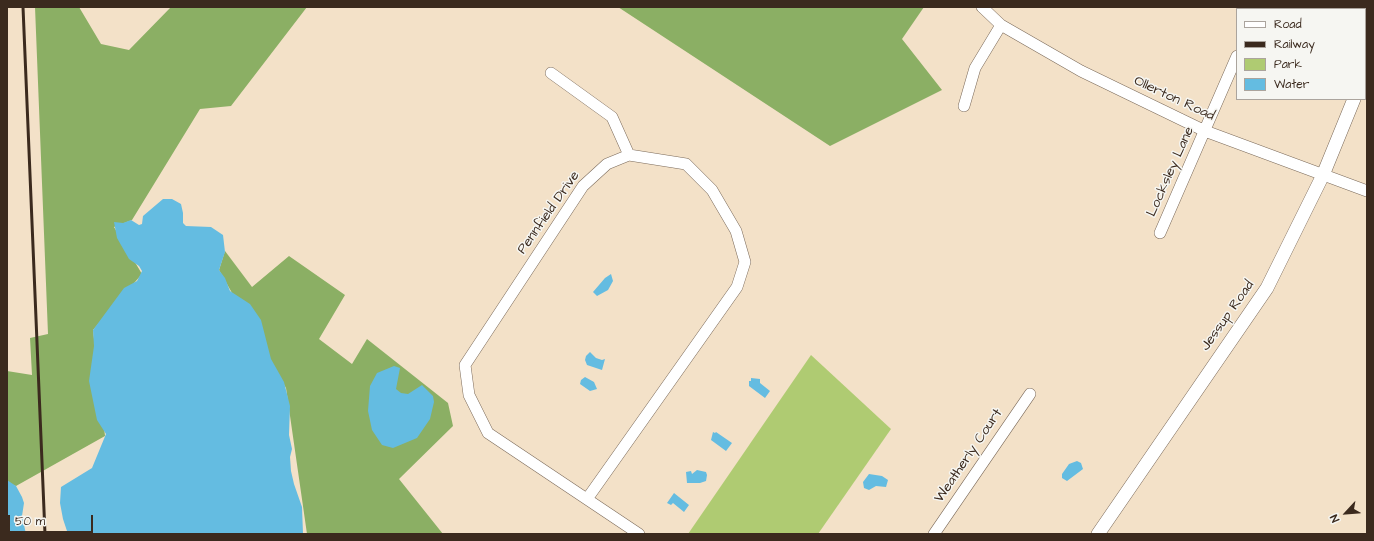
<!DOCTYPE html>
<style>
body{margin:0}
#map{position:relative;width:1374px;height:541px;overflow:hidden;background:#f3e1c8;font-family:"Architects Daughter",sans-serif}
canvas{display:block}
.frame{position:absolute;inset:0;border:8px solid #3b2a1e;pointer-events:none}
.legend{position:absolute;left:1236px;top:8px;width:130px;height:92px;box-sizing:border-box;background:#f6f6f2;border:1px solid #aba49d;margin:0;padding:5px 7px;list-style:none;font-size:12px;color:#3b2a1e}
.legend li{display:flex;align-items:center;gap:8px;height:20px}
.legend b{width:20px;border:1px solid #aba49d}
.north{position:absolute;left:1326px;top:493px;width:40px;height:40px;-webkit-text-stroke:3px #f6f6f2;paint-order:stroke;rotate:244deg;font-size:11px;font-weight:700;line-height:16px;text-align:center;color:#3b2a1e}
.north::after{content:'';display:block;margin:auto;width:14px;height:18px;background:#3b2a1e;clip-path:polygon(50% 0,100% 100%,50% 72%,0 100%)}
.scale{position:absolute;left:8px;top:515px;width:85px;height:18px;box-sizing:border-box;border:2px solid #3b2a1e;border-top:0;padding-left:5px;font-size:12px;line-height:14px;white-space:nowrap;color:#3b2a1e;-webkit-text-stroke:3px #f6f6f2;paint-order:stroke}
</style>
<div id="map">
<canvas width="1374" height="541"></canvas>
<div class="frame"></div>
<ul class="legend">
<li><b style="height:5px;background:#fff"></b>Road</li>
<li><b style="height:5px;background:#3b2a1e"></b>Railway</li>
<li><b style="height:11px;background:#afcb72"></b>Park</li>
<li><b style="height:11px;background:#64bce1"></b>Water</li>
</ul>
<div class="north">N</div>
<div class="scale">50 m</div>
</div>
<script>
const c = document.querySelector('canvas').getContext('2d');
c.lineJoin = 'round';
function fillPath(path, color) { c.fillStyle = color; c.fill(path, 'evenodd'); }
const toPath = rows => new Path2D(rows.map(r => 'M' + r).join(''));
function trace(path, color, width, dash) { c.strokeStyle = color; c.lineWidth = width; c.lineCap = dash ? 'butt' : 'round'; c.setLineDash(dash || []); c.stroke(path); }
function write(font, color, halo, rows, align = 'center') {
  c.font = font + ' "Architects Daughter",sans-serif'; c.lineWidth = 3; c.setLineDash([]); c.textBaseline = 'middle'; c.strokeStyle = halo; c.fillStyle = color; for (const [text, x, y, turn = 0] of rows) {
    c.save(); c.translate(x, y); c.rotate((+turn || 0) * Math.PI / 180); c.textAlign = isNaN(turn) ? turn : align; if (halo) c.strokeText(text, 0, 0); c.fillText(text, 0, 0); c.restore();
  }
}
const green = toPath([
 [811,355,891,429,818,534,688,534]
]);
const forest = toPath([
 [35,7,79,7,101,44,129,50,171,7,307,7,231,106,200,109,132,220,114,227,142,274,93,330,105,436,16,486,7,483,7,371,32,375,30,338,48,334],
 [618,7,924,7,902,39,942,90,830,146],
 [225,251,252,287,289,256,345,295,319,339,352,364,367,339,448,403,453,426,399,479,443,534,307,534,286,388,219,270]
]);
const water = toPath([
 [163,199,172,199,181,204,183,213,183,223,186,226,211,227,223,235,225,252,219,270,225,278,230,291,250,304,261,320,271,359,284,382,290,406,289,435,292,449,290,457,291,471,294,484,302,507,303,534,68,534,63,519,60,503,61,487,92,468,106,434,97,420,89,381,94,346,93,330,124,288,137,281,142,271,139,266,129,259,117,238,114,222,123,223,131,220,139,225,142,224,143,216],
 [611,274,613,281,608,290,597,296,593,292,605,278],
 [590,352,596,358,602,360,605,359,602,370,587,365,585,360,586,356],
 [394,366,400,368,396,389,401,393,408,394,422,385,433,396,434,402,430,419,417,438,393,448,382,445,372,430,368,411,370,386,377,373],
 [585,377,594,382,597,389,590,391,580,384,581,380],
 [751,378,760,379,760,383,770,391,765,398,749,386,749,381,751,381],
 [713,432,715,433,716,432,732,443,726,451,711,440],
 [1077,461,1081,463,1083,469,1067,481,1062,478,1062,474,1069,464],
 [697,470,706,472,707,475,706,481,700,483,687,483,686,472,691,471,692,474],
 [869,474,882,476,888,480,886,487,876,486,869,490,864,488,863,482],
 [7,480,16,486,22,497,24,503,22,516,26,534,7,534],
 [674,493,689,505,684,512,673,503,671,505,667,503]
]);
const minor = toPath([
 [982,7,1001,25,1081,71,1205,131,1367,191],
 [1257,9,1258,7],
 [551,73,612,117,629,155],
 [964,106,975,68,1001,25],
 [1160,233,1237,56],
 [587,499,737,287,745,262,736,231,712,190,686,164,629,155,607,164,583,186,465,365,469,395,488,433,639,534],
 [934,534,1030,394]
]);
const tertiary = toPath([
 [1365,73,1367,68],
 [1098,534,1267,288,1323,175,1354,99]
]);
const rail = toPath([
 [23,7,45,534]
]);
const streetNames = [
 ["Ollerton Road",1174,99,25],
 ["Locksley Lane",1171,172,-66],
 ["Pennfield Drive",549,213,-55],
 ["Jessup Road",1228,316,-55],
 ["Weatherly Court",969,456,-56]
];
fillPath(green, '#afcb72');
fillPath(forest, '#8baf64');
fillPath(water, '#64bce1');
trace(minor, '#7b6a5a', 12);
trace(tertiary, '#7b6a5a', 14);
trace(minor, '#fff', 11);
trace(tertiary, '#fff', 13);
trace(rail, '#3b2a1e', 3);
write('14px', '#3b2a1e', '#f6f6f2', streetNames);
</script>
